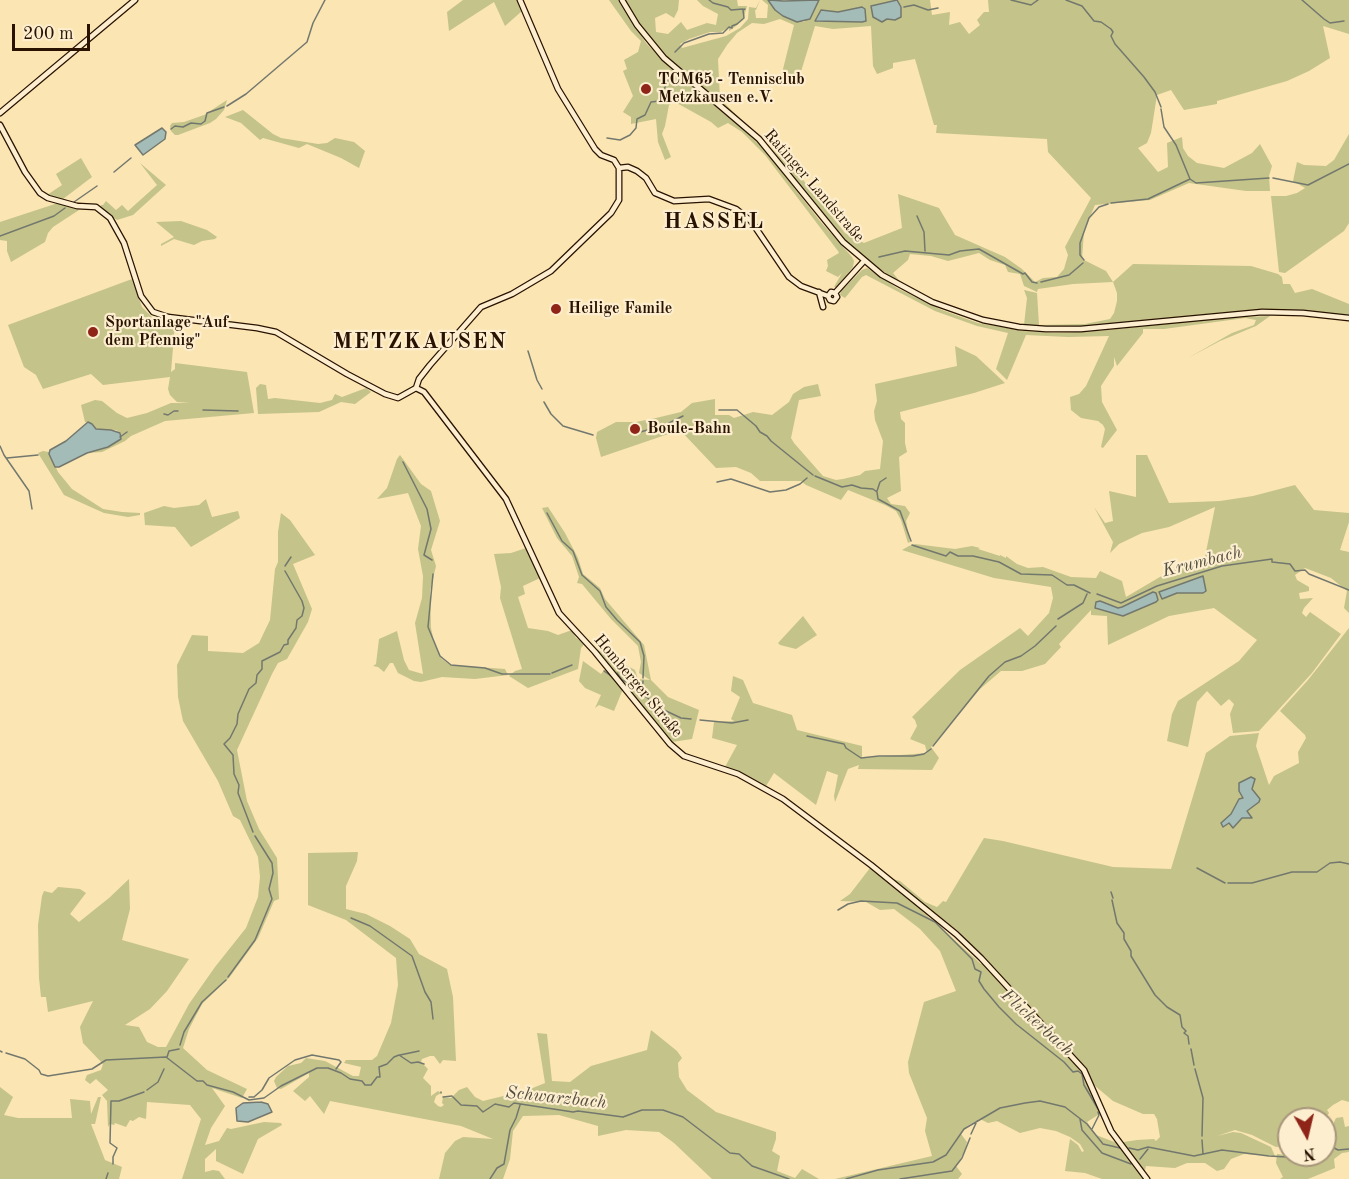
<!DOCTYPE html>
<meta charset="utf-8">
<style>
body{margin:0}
#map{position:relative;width:1349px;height:1179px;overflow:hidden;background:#fbe5b3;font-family:"Old Standard TT",serif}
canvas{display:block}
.north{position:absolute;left:1277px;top:1107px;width:60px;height:60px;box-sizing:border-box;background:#fceece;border:2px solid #a8967c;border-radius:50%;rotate:172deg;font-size:16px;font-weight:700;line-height:24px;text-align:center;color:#291200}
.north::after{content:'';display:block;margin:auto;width:21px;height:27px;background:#8f2418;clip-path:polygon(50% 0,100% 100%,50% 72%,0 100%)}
.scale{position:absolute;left:12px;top:24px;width:78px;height:27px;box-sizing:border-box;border:3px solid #291200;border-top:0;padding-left:8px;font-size:18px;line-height:21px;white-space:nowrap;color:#291200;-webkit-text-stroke:4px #fceece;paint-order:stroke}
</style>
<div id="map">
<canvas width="1349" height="1179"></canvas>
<div class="north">N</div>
<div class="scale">200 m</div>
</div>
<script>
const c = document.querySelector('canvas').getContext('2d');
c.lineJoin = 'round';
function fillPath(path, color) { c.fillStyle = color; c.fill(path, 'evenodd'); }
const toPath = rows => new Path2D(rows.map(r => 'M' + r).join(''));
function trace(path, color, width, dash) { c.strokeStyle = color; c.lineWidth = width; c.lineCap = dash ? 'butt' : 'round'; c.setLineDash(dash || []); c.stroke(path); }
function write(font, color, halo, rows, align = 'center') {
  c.font = font + ' "Old Standard TT",serif'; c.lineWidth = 4.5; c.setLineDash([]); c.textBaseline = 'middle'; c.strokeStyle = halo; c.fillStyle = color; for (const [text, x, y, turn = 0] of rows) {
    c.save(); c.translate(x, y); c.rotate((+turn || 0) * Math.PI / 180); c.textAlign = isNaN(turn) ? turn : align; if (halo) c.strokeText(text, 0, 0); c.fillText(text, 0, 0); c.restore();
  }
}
const green = toPath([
 [463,0,517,0,522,11,505,26,494,2,449,31,447,12],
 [609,0,618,0,646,43,669,67,742,128,765,150,820,221,852,257,854,261,853,267,837,287,834,287,842,273,838,277,826,271,828,266,827,260,839,253,838,251,765,155,742,132,728,123,718,128,711,122,675,102,669,105,665,126,662,134,671,157,665,160,658,142,656,119,631,124,631,117,623,112,633,96,623,71,627,69,624,60,638,52,641,41,631,31],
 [625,0,679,0,678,10,674,18,666,13,655,18,656,32,668,34,681,22,687,30,707,23,716,25,718,14,703,6,697,0,737,0,738,6,747,6,743,20,736,26,729,31,729,27,721,32,710,32,689,39,680,44,682,48,726,36,740,28,748,19,749,7,756,8,760,0,756,10,755,10,756,18,767,18,768,5,762,0,768,0,775,10,804,22,819,0,895,0,871,6,877,18,883,21,891,19,899,2,897,0,930,0,932,15,950,12,949,25,960,22,969,34,980,25,977,20,984,12,989,12,988,0,1349,0,1349,34,1323,26,1330,58,1309,71,1287,81,1217,101,1217,104,1184,110,1171,90,1157,95,1151,133,1147,143,1138,148,1158,172,1168,167,1167,143,1182,137,1183,148,1188,156,1197,163,1224,168,1252,153,1260,144,1272,166,1269,176,1270,191,1246,191,1189,183,1150,200,1095,205,1084,231,1082,259,1106,271,1113,282,1133,264,1251,266,1278,274,1282,277,1283,284,1290,284,1295,293,1312,289,1349,304,1349,315,1308,311,1267,310,1217,313,1082,327,1038,327,1024,325,1027,298,1024,290,1037,293,1039,325,1085,324,1110,319,1114,313,1117,301,1117,293,1113,282,1073,284,1038,289,1037,292,1024,286,1020,274,1008,272,1005,265,990,260,979,253,948,261,931,256,910,254,908,260,893,273,902,284,870,262,838,234,761,140,734,114,666,56,639,25],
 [862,7,866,14,862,22,818,22,821,10,838,12],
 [780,19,794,25,779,85,799,78,815,26,833,29,871,26,873,66,877,74,893,68,893,63,915,59,934,125,937,125,936,133,1047,139,1048,152,1091,198,1065,247,1068,255,1064,269,1057,277,1043,278,1035,282,1022,269,1005,257,955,235,939,208,898,194,902,228,864,243,845,233,800,176,720,99,718,59,727,45,737,33,752,23,764,24],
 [227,100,224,110,216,119,210,123,178,135,175,135,171,131,170,126,172,123,184,122,204,115],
 [243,110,273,134,281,138,318,144,327,143,335,138,354,142,365,151,359,168,341,158,307,144,299,148,263,138,260,140,241,123,225,117],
 [1349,134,1349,223,1344,231,1285,273,1279,272,1271,196,1286,196,1297,193,1305,188,1293,181,1297,162,1304,165,1326,166,1334,160],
 [81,158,92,177,63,199,47,195,62,185,56,174],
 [140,163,166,185,133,215,117,220,100,208,101,205,103,205,106,201,116,210,122,205,128,211,157,185],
 [58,203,79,210,53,227,48,233,45,242,11,262,7,251,7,241,0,240,0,222],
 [181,221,207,230,217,237,215,239,202,241,194,245,174,239,161,246,161,244,174,237,156,222],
 [867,268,897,288,942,310,978,323,1024,331,1053,333,1098,331,1223,318,1270,316,1256,326,1220,341,1188,358,1232,333,1254,325,1256,320,1245,318,1164,329,1143,329,1143,333,1117,366,1114,357,1114,366,1101,386,1102,402,1117,430,1103,448,1101,447,1105,429,1103,425,1098,421,1081,418,1071,410,1070,397,1079,394,1086,386,1109,336,1068,337,1026,335,1007,380,996,369,1008,333,977,326,935,311,866,275,862,277,845,298,840,295,841,291,862,270],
 [132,279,142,307,154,319,175,323,171,372,175,369,175,363,247,372,254,413,165,421,131,436,125,441,102,452,87,453,108,447,121,439,121,433,116,430,96,429,92,424,85,422,81,405,95,400,102,401,117,413,127,418,147,413,171,403,190,403,177,402,170,395,168,389,170,377,103,385,91,374,43,389,36,375,24,367,8,325],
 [955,346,976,356,1005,383,974,393,900,412,901,419,905,423,905,443,907,452,899,457,901,491,887,498,891,504,905,506,910,513,906,521,910,542,908,543,901,520,896,511,885,505,848,490,841,500,806,485,801,481,760,481,751,473,736,467,716,468,680,430,601,457,596,438,597,432,616,422,636,422,656,418,681,412,692,403,715,399,715,415,729,415,734,418,753,412,772,415,789,402,793,394,804,387,818,384,821,396,799,400,791,438,794,443,823,476,836,480,843,479,860,475,865,471,880,469,883,441,875,420,874,411,877,401,875,384,957,366],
 [260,384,266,385,268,399,275,398,320,403,332,400,335,394,342,397,366,388,371,392,355,404,341,402,319,412,258,414,256,388],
 [43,451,49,452,58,472,72,489,103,509,122,512,140,513,140,515,128,517,104,513,64,495,38,453],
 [400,455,421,484,431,491,440,521,431,550,436,566,430,591,431,628,434,642,442,659,450,665,505,669,508,675,475,679,442,677,421,682,414,681,398,673,393,663,390,663,384,672,378,667,373,666,376,664,379,639,397,631,404,660,409,670,423,674,415,623,422,598,423,576,418,549,421,526,408,493,377,499,387,488,397,459],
 [1136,455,1147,455,1169,503,1220,501,1253,496,1295,485,1314,510,1349,513,1349,522,1340,550,1349,552,1349,613,1344,608,1347,591,1331,578,1305,568,1295,575,1297,580,1309,587,1309,591,1299,593,1300,599,1313,598,1304,608,1302,613,1306,617,1310,612,1341,634,1312,673,1259,731,1233,733,1230,714,1234,704,1229,699,1221,706,1207,691,1197,702,1188,747,1167,741,1172,714,1178,701,1239,661,1257,640,1214,608,1169,616,1108,645,1107,616,1091,615,1091,610,1059,644,1061,647,1045,664,1022,671,1001,671,980,689,931,747,939,758,932,770,858,769,859,765,848,769,835,802,834,796,838,775,827,771,816,805,774,773,766,786,725,767,737,745,712,738,714,722,734,721,731,719,740,697,731,691,733,676,743,680,753,703,792,715,797,730,862,746,862,758,927,753,925,745,910,739,917,726,915,720,912,717,960,670,1020,628,1028,636,1049,613,1053,598,1051,587,994,578,902,550,909,546,915,544,955,549,972,546,980,548,978,549,1000,556,1000,555,1006,558,1006,556,1017,564,1028,568,1043,567,1071,577,1096,578,1100,571,1122,581,1126,597,1170,571,1190,564,1204,562,1215,507,1169,527,1142,533,1119,544,1110,553,1113,542,1094,507,1105,523,1113,521,1109,491,1136,497],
 [1153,592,1156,602,1123,616,1096,609,1100,601,1118,608,1122,607],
 [206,499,212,517,238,511,240,518,191,547,175,527,145,525,144,513,164,506,174,508,199,505],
 [548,507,565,533,578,558,583,574,600,588,605,599,644,645,651,680,668,697,699,710,692,739,672,742,594,648,635,670,638,679,650,680,639,673,641,662,638,646,611,619,582,584,577,583,579,577,572,556,557,538,542,508],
 [281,513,290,520,315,555,293,564,312,609,308,622,287,659,278,663,272,674,237,750,247,801,259,829,277,858,279,899,274,901,258,938,229,978,202,1004,189,1029,183,1048,207,1070,247,1089,242,1098,212,1088,225,1106,211,1128,205,1145,219,1141,227,1128,231,1129,264,1122,281,1123,282,1125,258,1139,243,1174,216,1161,216,1149,205,1159,205,1172,213,1170,219,1171,225,1179,182,1179,201,1119,190,1105,147,1102,146,1119,139,1117,133,1121,130,1120,126,1127,115,1123,114,1125,110,1124,108,1127,107,1101,102,1095,108,1090,96,1079,90,1084,85,1080,87,1075,101,1070,103,1064,83,1043,80,1027,93,1001,48,1012,46,997,41,997,39,978,38,925,42,896,44,891,52,893,58,887,80,889,86,893,70,914,79,922,109,898,129,879,130,909,122,940,189,959,167,991,150,1009,125,1025,139,1027,147,1042,158,1047,166,1047,189,1004,215,967,246,928,258,897,260,877,258,857,240,820,233,816,218,781,183,721,178,697,177,665,192,635,208,636,208,651,243,653,259,643,270,620,275,569,278,562,278,532],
 [526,548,540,578,523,586,525,594,518,597,528,628,548,631,558,635,572,630,576,638,585,643,581,648,578,669,528,688,509,676,515,671,522,669,500,598,501,587,494,554,511,553],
 [803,616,817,635,796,649,780,645,778,643],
 [1349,628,1349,1102,1342,1100,1333,1105,1327,1110,1329,1113,1325,1119,1289,1119,1289,1155,1325,1155,1325,1124,1331,1128,1336,1118,1343,1117,1345,1127,1349,1126,1349,1152,1342,1153,1334,1159,1335,1168,1308,1179,1280,1179,1283,1177,1276,1163,1277,1154,1286,1155,1288,1145,1276,1147,1252,1135,1235,1130,1217,1136,1233,1132,1241,1133,1271,1147,1275,1156,1244,1154,1231,1159,1224,1169,1217,1171,1205,1163,1187,1163,1175,1168,1146,1166,1143,1179,1102,1179,1085,1173,1065,1171,1070,1139,1078,1145,1082,1152,1084,1151,1080,1144,1070,1137,1056,1131,1040,1128,1020,1133,997,1121,988,1123,980,1119,967,1126,961,1134,967,1142,965,1151,956,1166,962,1174,958,1179,835,1179,932,1156,925,1131,927,1118,909,1073,908,1062,924,1002,956,991,940,951,920,929,894,909,880,910,866,902,840,901,850,894,870,868,923,909,923,912,981,964,986,962,957,930,889,878,900,881,925,902,937,907,943,901,946,902,984,838,1003,841,1113,867,1171,869,1206,753,1230,736,1259,733,1256,746,1269,785,1274,776,1299,763,1298,752,1306,738,1305,735,1280,711,1308,680],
 [1088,1080,1113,1101,1143,1114,1154,1114,1157,1119,1160,1137,1156,1141,1154,1139,1137,1140,1117,1143,1096,1135,1087,1122,1101,1113],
 [583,661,601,674,607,667,623,689,614,711,599,705,595,708,601,695,585,688,579,681],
 [358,852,357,861,346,886,346,909,366,914,390,926,410,939,419,954,447,969,453,997,456,1061,443,1060,440,1064,434,1056,430,1056,422,1059,421,1062,428,1069,423,1078,431,1086,431,1096,438,1091,441,1093,436,1096,434,1102,438,1106,441,1107,444,1105,442,1103,443,1097,451,1098,459,1090,467,1087,475,1097,483,1101,528,1090,545,1083,537,1033,547,1034,552,1081,570,1082,591,1066,647,1050,651,1030,677,1051,682,1058,678,1063,679,1077,687,1090,716,1112,776,1132,776,1139,772,1151,780,1156,777,1171,795,1178,802,1169,819,1179,712,1179,674,1143,659,1132,626,1130,598,1136,598,1126,559,1115,523,1116,513,1131,510,1159,503,1179,439,1179,445,1153,455,1141,463,1137,493,1139,461,1126,330,1101,324,1114,310,1096,305,1101,293,1091,309,1077,309,1073,281,1089,277,1088,274,1081,276,1077,288,1066,301,1063,306,1058,325,1061,353,1076,359,1076,361,1067,344,1063,346,1060,372,1060,377,1056,391,1023,398,985,396,958,346,920,308,905,308,853],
 [0,1087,13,1097,4,1115,18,1118,72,1118,70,1099,90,1101,91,1114,98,1097,101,1097,96,1120,95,1124,91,1124,105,1160,122,1167,119,1179,0,1179]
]);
const water = toPath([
 [768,0,784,1,819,0,810,19,797,22,783,16,775,10,768,0],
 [897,0,901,7,901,17,895,20,887,19,882,22,873,17,871,6,897,0],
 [862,7,865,9,866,21,862,22,815,21,821,10,838,12,862,7],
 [162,128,166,132,165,139,143,155,135,145,162,128],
 [88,422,92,424,96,429,111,430,120,433,121,439,108,447,87,453,59,467,55,467,49,454,50,450,66,441,88,422],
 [1203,576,1206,591,1203,593,1177,593,1162,599,1159,592,1203,576],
 [1153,592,1156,593,1158,600,1156,602,1123,616,1095,608,1096,602,1100,601,1118,608,1122,607,1153,592],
 [1251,777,1255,779,1252,789,1260,799,1259,802,1247,811,1252,818,1242,818,1233,828,1229,823,1223,827,1221,823,1231,814,1239,799,1243,798,1239,791,1239,783,1251,777],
 [261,1102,268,1104,272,1112,248,1122,237,1121,236,1108,243,1103,261,1102]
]);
const stream = toPath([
 [709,0,713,3,728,7,731,10,743,9],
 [1011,0,1031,5,1038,0],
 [1066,0,1082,6,1094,21,1101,22,1111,29,1113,32,1111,36,1115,44,1144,77,1155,92,1161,107],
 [1302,0,1324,19,1330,23,1344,21],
 [904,7,914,5,928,10,938,8],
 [675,52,684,43,709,34,723,33,729,27,732,28,732,26,737,24,744,18,743,10,745,9],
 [227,106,246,94,307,42,313,23,325,0],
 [1161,109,1164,127,1176,145,1190,179,1196,183,1269,178],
 [171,129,175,126,183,127,191,123,201,124,205,121,207,113,224,107],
 [607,138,620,140,630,135,636,128,637,119,645,115,651,102,659,101,669,78],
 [114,172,131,158],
 [1273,178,1308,185,1349,164],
 [74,202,97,186],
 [1111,203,1148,199,1190,179],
 [917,216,924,232,925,251],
 [0,236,54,216,65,208],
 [879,257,905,251,949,255,960,251,979,249,1023,274,1025,273,1032,282,1037,283],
 [1084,260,1080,255,1080,243,1089,218,1099,207,1108,204],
 [1041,282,1069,275,1083,263],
 [528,351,537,380,542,389],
 [544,402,551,414,563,426,593,435],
 [203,410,238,411],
 [719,410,737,410,756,426,760,432,767,436,771,441,813,475],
 [164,414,168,415,174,411,178,411],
 [661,427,683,416],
 [633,434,651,429],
 [120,437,127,432],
 [0,446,4,455,29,491,32,509],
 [7,458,38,455],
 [403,462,427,509,431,529,424,555,432,560],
 [815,476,842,487,852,485,861,488,873,489,877,492,878,499,900,511,911,541],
 [717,482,731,479,770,492,786,490,800,484,807,478],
 [877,491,880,482,886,478],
 [547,513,562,541,573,551,582,575,600,591,606,607,617,620,640,642,644,656,643,678],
 [912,545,946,556,950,552,958,556,973,556,999,562,1021,574,1052,575,1067,585,1074,585,1090,593],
 [285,566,291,557],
 [433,574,428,627,440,656,451,665,485,668,502,674,514,674],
 [1097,594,1121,603,1157,586,1222,566,1272,559,1272,562,1290,564,1295,571,1305,570,1309,574,1349,590],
 [1058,619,1083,603,1087,594],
 [604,671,611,676],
 [552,673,572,665],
 [617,673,622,680,635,685],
 [515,674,550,674],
 [643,681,642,692,646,697,664,710,681,718,691,719],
 [700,720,732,723,748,720],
 [807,736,844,744,846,748,861,758,879,756,913,756,924,754,931,749],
 [933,746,989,676,1005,662,1021,656,1035,646,1056,626],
 [253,832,238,793,239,785,234,774,233,755,224,744,230,738,237,724,238,714,249,689,256,683,257,675,262,669,262,661,280,652,284,645,288,644,288,640,296,628,297,620,302,616,304,608,302,601,285,571],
 [1197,868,1225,883],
 [1228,883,1252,883,1292,872,1317,872,1330,863,1340,862,1349,864],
 [1111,892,1113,898],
 [1112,900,1117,923,1124,933,1124,939,1131,951,1131,956,1155,995,1167,1007,1180,1015,1182,1027,1186,1031,1184,1033,1188,1036,1189,1044],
 [838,910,848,904,861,901,897,903,935,922,972,959,975,969,981,972,979,981,984,989,999,1007,1016,1024,1064,1062,1073,1072,1078,1071,1082,1074,1084,1085,1098,1109],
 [351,918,370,926,412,956,425,992,431,1002,433,1019],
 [228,977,255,940,272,899,269,889,273,873,272,863,255,836],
 [180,1045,184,1032,202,1002,226,980],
 [1191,1049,1194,1065],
 [0,1051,2,1052],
 [6,1053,25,1059,39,1070,41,1074,48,1076,92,1069,106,1060,166,1057,197,1081,203,1081,207,1085,233,1092,249,1100,264,1098,281,1086,317,1068,328,1068,341,1073,350,1079,362,1081,365,1085,371,1085,377,1077,380,1077,379,1067,387,1064,394,1057,399,1055,411,1063,418,1062,424,1064],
 [400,1055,419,1051],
 [167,1057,169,1051,179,1049],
 [1195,1069,1203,1098,1202,1136],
 [147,1090,158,1082,164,1069],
 [441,1092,441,1093],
 [249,1097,254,1097,262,1090,269,1078,295,1060,312,1055,339,1060,341,1062,336,1069],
 [443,1097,452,1096],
 [453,1097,461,1105,477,1106,483,1112,495,1104,509,1107,514,1103,573,1112,578,1111,623,1117,642,1110,663,1110,683,1117,730,1153,739,1154,752,1166,789,1179],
 [1080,1119,1082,1130,1102,1153,1131,1164],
 [1092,1129,1099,1115,1098,1112],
 [971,1134,977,1121],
 [1202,1140,1203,1154],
 [1325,1143,1338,1150,1349,1149],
 [1129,1148,1138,1150,1148,1147,1194,1156,1222,1150,1269,1156,1287,1157,1297,1155],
 [1140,1159,1148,1149],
 [113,1164,113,1157,117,1148,110,1143,111,1101,119,1101,144,1092],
 [106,1179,108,1173],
 [490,1179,497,1168,504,1164,510,1130,516,1118,520,1105],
 [846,1179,878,1170,933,1162,946,1155,964,1129,1000,1108,1025,1103,1040,1101,1065,1107,1087,1124,1103,1144,1120,1148],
 [900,1179,952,1171,962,1158,970,1138]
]);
const secondary = toPath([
 [520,0,558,89,595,149,601,155,614,160,619,168],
 [622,0,637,25,664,58,759,139,843,242,882,275,932,302,983,320,1019,327,1046,329,1081,329,1262,312,1303,313,1349,318],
 [0,113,135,0],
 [0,125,25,172,40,193,48,198,77,206,96,207,110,218,124,243,141,296,153,312,168,317,257,328,276,332,347,374,385,394,398,398,416,388],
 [619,168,628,167,637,171,646,178,655,193,674,201,709,199,736,209,751,221,789,277,801,286,828,296],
 [819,292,823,307],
 [828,296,831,292,835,293,864,261],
 [828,296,830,300,834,301,837,297,835,293],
 [416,388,424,392,506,499,559,613,595,652,670,744,684,756,738,774,783,799,871,865,956,934,981,958,1084,1070,1111,1131,1147,1179],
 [416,388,419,379,430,365,481,307,512,294,551,271,611,213,619,200,619,168]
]);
const markers = [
 [646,89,6,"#8f2418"],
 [556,309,6,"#8f2418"],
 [93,332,6,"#8f2418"],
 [635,429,6,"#8f2418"]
];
const poiNames = [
 ["TCM65 - Tennisclub",658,80],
 ["Metzkausen e.V.",658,98],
 ["Heilige Famile",568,309],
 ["Sportanlage \"Auf",105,323],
 ["dem Pfennig\"",105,341],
 ["Boule-Bahn",647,429]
];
const streetNames = [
 ["Ratinger Landstraße",814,186,49],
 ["Homberger Straße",638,686,50]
];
const waterNames = [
 ["Krumbach",1202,562,-14],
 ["Flickerbach",1037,1023,42],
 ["Schwarzbach",556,1098,6]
];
const districtNames = [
 ["HASSEL",714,222],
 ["METZKAUSEN",420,342]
];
fillPath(green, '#c4c389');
fillPath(water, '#a4bcb8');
trace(water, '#73786e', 1.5);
trace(stream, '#73786e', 1.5);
trace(secondary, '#291200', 7);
trace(secondary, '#fceece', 4.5);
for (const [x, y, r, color] of markers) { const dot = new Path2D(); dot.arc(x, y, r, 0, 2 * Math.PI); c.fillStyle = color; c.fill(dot); trace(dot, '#fceece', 2); }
write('bold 16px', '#291200', '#fceece', poiNames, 'left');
write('16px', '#291200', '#fceece', streetNames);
write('italic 18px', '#544e40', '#fceece', waterNames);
c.letterSpacing = '1.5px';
write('bold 22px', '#291200', '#fceece', districtNames);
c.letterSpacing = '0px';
</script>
